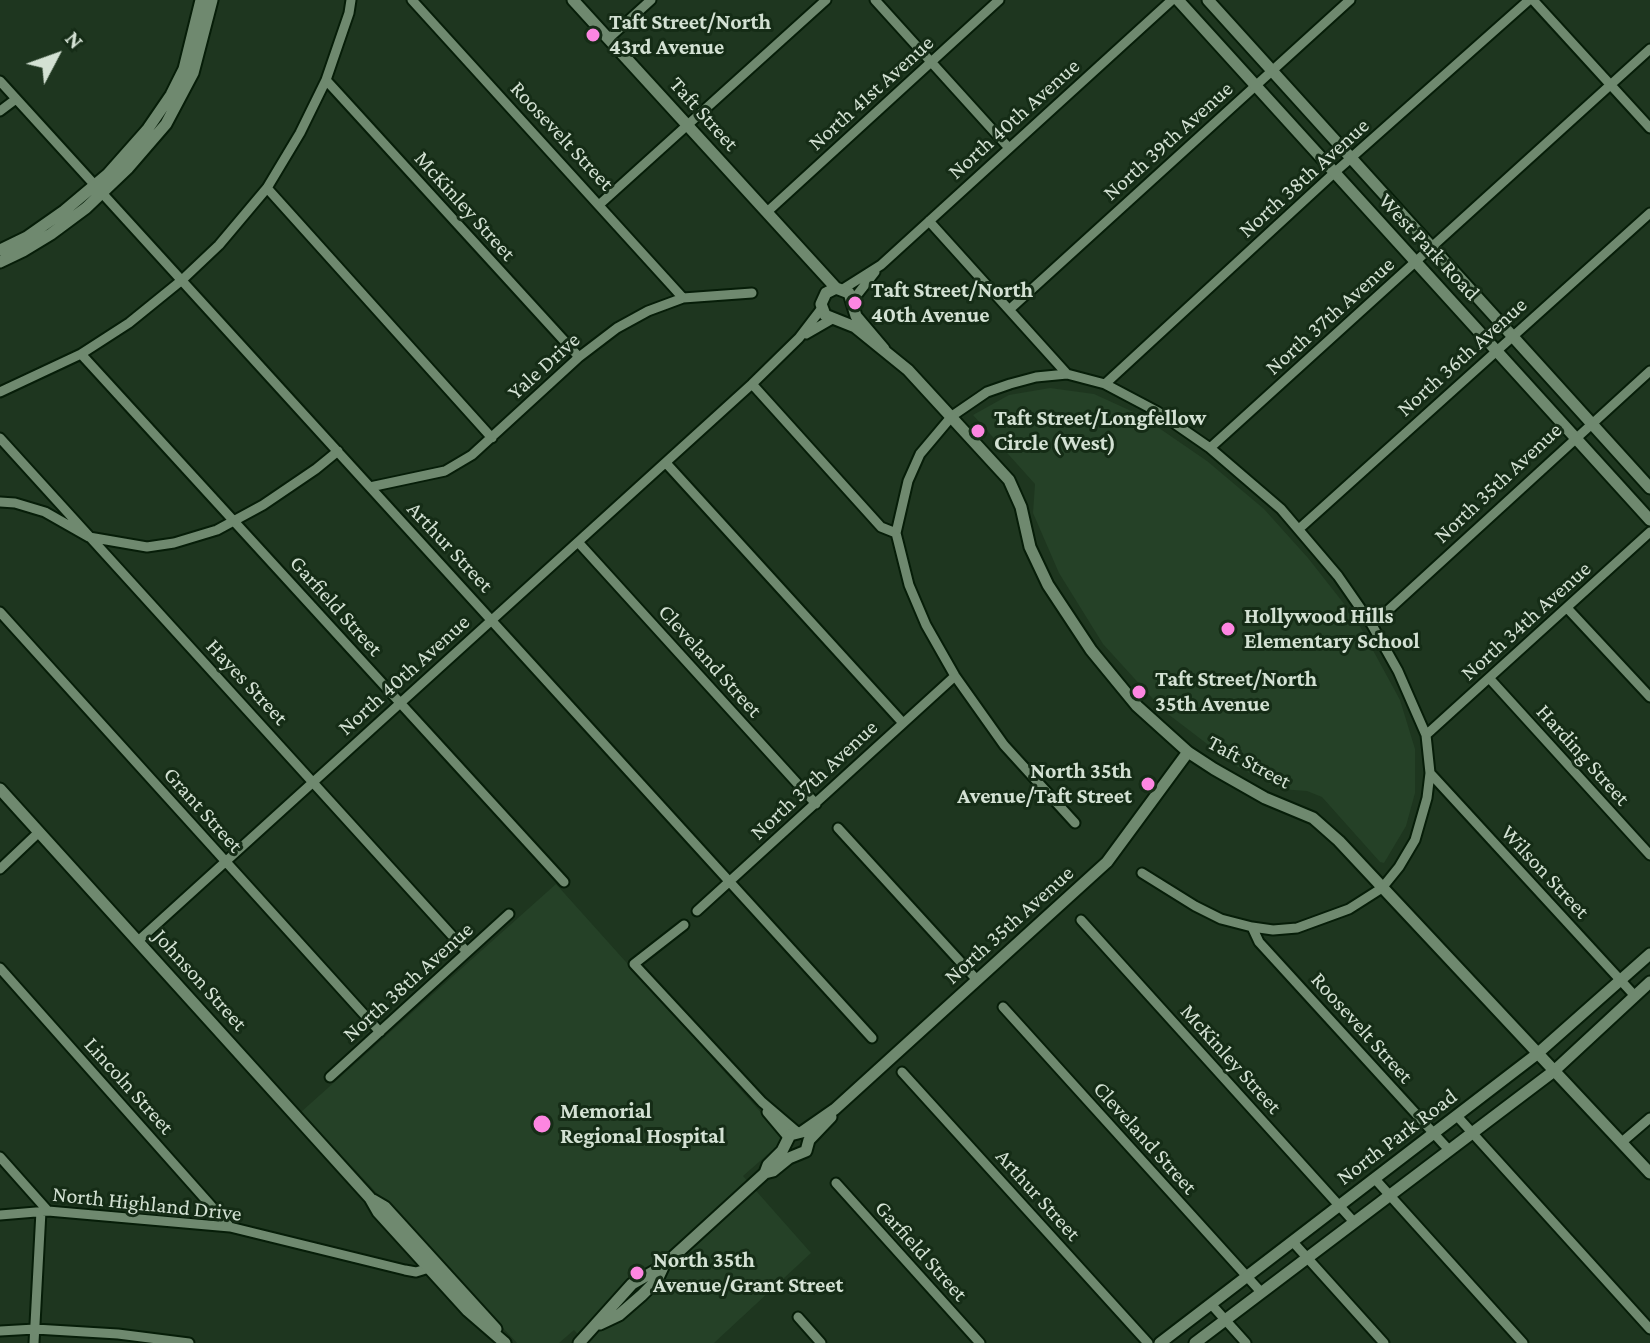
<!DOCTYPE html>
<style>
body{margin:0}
#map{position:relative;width:1650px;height:1343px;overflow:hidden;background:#1e361f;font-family:"Crimson Pro",serif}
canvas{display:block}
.north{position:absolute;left:16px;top:16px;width:80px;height:80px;-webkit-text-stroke:6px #152c16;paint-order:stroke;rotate:49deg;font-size:22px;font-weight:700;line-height:32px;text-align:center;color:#d3e1d3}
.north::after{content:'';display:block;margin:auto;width:28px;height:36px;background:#d3e1d3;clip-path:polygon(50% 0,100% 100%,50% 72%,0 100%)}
</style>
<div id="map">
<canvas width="1650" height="1343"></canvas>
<div class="north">N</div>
</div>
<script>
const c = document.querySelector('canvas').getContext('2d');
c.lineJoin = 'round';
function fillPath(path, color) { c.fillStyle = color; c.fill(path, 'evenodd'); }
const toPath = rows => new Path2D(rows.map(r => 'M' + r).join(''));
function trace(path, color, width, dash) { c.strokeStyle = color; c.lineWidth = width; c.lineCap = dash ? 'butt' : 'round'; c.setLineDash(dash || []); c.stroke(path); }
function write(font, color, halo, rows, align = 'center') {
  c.font = font + ' "Crimson Pro",serif'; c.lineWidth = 6; c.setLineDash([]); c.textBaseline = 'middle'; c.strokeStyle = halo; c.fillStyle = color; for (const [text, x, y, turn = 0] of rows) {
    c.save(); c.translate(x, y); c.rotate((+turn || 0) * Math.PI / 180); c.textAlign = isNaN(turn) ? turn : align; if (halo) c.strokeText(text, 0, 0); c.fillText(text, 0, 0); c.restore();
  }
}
const built = toPath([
 [1050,388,1094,394,1140,415,1207,461,1264,509,1308,558,1356,619,1400,700,1415,749,1415,793,1406,826,1384,863,1380,862,1322,797,1307,791,1280,789,1236,766,1164,711,1103,644,1059,573,1033,513,1035,484,973,415,1009,395],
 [556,884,782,1136,776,1147,743,1176,811,1253,714,1343,586,1343,574,1330,559,1343,517,1343,301,1112]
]);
const minor = toPath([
 [412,0,683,298],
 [875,0,1009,148],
 [1533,0,1650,128],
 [608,39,651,0],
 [326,80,579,357],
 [0,81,872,1038],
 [0,111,16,99],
 [267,188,492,438],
 [600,204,826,0],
 [767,212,999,0],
 [929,221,1067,374],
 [843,289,881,265,1172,0],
 [853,300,875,272],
 [1010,309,1350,0],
 [806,334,832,319],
 [81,354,564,882],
 [752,384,881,527,896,533],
 [1105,384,1334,173,1529,0],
 [0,392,81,354,129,323,182,280,219,245,267,188,300,133,326,80,349,13,351,0],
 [0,438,467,952],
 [1210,448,1650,49],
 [666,463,903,723],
 [370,487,445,471,472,455,579,357,617,328,648,311,683,298,752,293],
 [0,502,15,503,45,512,89,537,147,547,174,543,217,530,263,505,316,469,338,451],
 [1300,528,1650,213],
 [578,542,816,804],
 [1568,609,1650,697],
 [0,612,380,1032],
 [1372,625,1650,371],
 [1490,679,1650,855],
 [1426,735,1650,532],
 [1430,773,1635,996],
 [1075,823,1004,745,955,676,926,625,909,585,896,533,908,481,920,454,952,416,987,392,1010,384,1036,377,1067,374,1105,384,1158,412,1210,448,1281,509,1338,576,1372,625,1398,671,1426,735,1430,773,1427,798,1415,840,1399,867,1382,888,1349,909,1297,928,1273,930,1252,927,1221,919,1195,906,1142,873],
 [838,828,977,980],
 [0,869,39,832],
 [697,911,955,676],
 [1081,920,1354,1222],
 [684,925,634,964,762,1102,796,1131],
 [1252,927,1259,942,1449,1150],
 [138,941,752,384,799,338,822,308],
 [0,968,230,1227],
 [1003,1007,1261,1292],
 [902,1072,1148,1343],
 [330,1077,509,914],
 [767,1112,788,1137],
 [1457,1116,1650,1329],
 [1622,1142,1650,1118],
 [0,1157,48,1211],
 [1375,1179,1523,1343],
 [836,1183,980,1343],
 [0,1215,48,1211,230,1227,405,1270,416,1272,429,1268],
 [1293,1242,1384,1343],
 [1211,1304,1246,1343],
 [798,1317,821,1343],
 [0,1331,35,1329,118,1334,189,1343],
 [34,1343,41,1211]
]);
const tertiary = toPath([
 [573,0,836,288],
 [1178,0,1650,520],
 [1208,0,1650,488],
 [0,250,27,237,64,211,108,174,147,130,171,95,184,69,201,0],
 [0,262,23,251,51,234,86,208,128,168,166,124,193,73,212,0],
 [884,349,856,316,849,293,836,288,826,293,821,304,825,315,855,327,908,370,1009,480,1021,507,1030,547,1048,585,1091,650,1137,706,1188,752,1214,769,1265,798,1313,818,1339,841,1650,1173],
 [0,789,370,1198,378,1212,467,1310,505,1343],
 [809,1140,831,1117],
 [765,1173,768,1165,782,1151,790,1135,802,1132,835,1109,1107,862,1188,752],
 [373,1200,385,1207,496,1329],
 [600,1324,619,1315,642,1295,657,1280,663,1267],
 [579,1343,632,1284,663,1266,765,1173,773,1171,789,1158,806,1151,809,1140],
 [1160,1343,1537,1054,1650,954],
 [1195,1343,1554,1071,1650,982]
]);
const markers = [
 [593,35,8,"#fd86e1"],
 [855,303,8,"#fd86e1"],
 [978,431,8,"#fd86e1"],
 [1228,629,8,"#fd86e1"],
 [1139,692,8,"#fd86e1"],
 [1148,784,8,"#fd86e1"],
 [542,1124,10,"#fd86e1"],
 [637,1273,8,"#fd86e1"]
];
const poiNames = [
 ["Taft Street/North",609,22],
 ["43rd Avenue",609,47],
 ["Taft Street/North",871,290],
 ["40th Avenue",871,315],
 ["Taft Street/Longfellow",994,418],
 ["Circle (West)",994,443],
 ["Hollywood Hills",1244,616],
 ["Elementary School",1244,641],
 ["Taft Street/North",1155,679],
 ["35th Avenue",1155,704],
 ["North 35th",1132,771,"right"],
 ["Avenue/Taft Street",1132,796,"right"],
 ["Memorial",560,1111],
 ["Regional Hospital",560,1136],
 ["North 35th",653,1260],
 ["Avenue/Grant Street",653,1285]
];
const streetNames = [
 ["North 41st Avenue",871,93,-42],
 ["Taft Street",704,114,48],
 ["North 40th Avenue",1014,119,-42],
 ["Roosevelt Street",562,136,47],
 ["North 39th Avenue",1168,141,-42],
 ["North 38th Avenue",1304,178,-42],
 ["McKinley Street",465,206,48],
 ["West Park Road",1429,247,47],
 ["North 37th Avenue",1330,316,-42],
 ["North 36th Avenue",1462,357,-42],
 ["Yale Drive",544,366,-42],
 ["North 35th Avenue",1498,483,-43],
 ["Arthur Street",450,547,47],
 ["Garfield Street",336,606,48],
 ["North 34th Avenue",1526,621,-42],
 ["Cleveland Street",710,661,48],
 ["North 40th Avenue",404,675,-42],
 ["Hayes Street",247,682,47],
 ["Harding Street",1583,755,48],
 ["Taft Street",1249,762,28],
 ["North 37th Avenue",814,780,-43],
 ["Grant Street",203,810,48],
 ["Wilson Street",1545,872,47],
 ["North 35th Avenue",1009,925,-42],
 ["Johnson Street",200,980,48],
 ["North 38th Avenue",408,982,-42],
 ["Roosevelt Street",1362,1028,48],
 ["McKinley Street",1231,1059,48],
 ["Lincoln Street",129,1086,48],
 ["North Park Road",1397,1137,-37],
 ["Cleveland Street",1145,1138,48],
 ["Arthur Street",1038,1195,48],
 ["North Highland Drive",147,1204,6],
 ["Garfield Street",921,1251,48]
];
fillPath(built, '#254127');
trace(minor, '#061d08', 13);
trace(tertiary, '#061d08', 15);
trace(minor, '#6f896f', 9);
trace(tertiary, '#6f896f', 11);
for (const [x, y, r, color] of markers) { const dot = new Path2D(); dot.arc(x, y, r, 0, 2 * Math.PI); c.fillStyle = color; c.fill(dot); trace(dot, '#152c16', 3); }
write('bold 22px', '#d3e1d3', '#152c16', poiNames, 'left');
write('22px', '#d3e1d3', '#152c16', streetNames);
</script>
